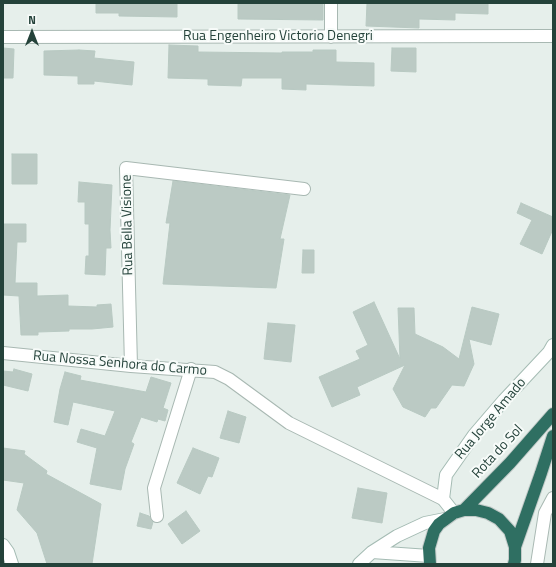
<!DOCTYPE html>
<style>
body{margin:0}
#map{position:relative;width:556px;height:567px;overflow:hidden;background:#e6efeb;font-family:"Titillium Web",sans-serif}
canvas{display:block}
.frame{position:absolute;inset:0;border:4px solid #24423a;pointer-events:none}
.north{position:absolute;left:12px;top:12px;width:40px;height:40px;-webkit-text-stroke:3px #f7fbf9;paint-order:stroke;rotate:0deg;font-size:11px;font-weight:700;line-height:16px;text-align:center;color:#24423a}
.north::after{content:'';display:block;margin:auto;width:14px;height:18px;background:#24423a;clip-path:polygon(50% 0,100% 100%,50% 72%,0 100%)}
</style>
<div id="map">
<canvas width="556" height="567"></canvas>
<div class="frame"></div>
<div class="north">N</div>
</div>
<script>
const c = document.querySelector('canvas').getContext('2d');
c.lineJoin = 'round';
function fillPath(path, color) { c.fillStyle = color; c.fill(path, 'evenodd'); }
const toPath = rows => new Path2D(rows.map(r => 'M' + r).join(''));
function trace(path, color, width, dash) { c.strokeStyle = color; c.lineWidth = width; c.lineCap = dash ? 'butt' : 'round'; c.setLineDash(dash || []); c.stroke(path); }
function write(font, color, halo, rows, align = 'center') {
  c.font = font + ' "Titillium Web",sans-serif'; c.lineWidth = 4; c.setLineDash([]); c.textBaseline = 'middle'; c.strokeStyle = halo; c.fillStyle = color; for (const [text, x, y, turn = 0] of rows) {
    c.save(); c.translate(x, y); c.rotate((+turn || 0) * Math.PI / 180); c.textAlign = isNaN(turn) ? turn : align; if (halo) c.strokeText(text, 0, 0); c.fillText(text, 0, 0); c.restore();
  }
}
const building = toPath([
 [96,3,177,3,177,17,119,16,119,13,96,13,96,3],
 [238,3,323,3,323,20,238,19,238,3],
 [367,3,488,3,488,14,455,13,455,20,419,19,419,28,366,26,367,3],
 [169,45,198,46,198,52,282,53,282,52,313,52,313,50,336,50,336,62,374,63,374,86,306,84,306,90,282,89,282,78,242,78,241,86,208,85,208,79,168,78,169,45],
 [3,48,14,49,13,78,3,78,3,48],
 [392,48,416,48,416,72,391,71,392,48],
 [79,50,95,51,94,58,134,62,132,85,94,81,94,84,78,84,78,76,44,75,44,51,79,50],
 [12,154,37,154,37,184,12,184,12,154],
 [173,181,290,195,280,239,284,239,276,288,163,284,170,223,166,223,173,181],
 [79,182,112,185,110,230,111,248,106,248,105,275,85,274,86,256,89,256,89,224,85,224,85,202,78,202,79,182],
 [521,203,553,217,553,229,542,254,520,244,532,220,517,213,521,203],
 [3,224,26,224,26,242,17,242,15,283,37,283,37,296,68,295,68,306,97,307,97,305,111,304,113,327,92,329,69,329,69,331,38,332,38,335,21,335,19,296,3,295,3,224],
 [303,250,314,250,314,273,302,273,303,250],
 [374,302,400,359,398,308,414,308,415,334,443,347,459,359,472,307,499,314,491,345,469,339,474,364,464,386,452,385,436,408,431,408,425,417,403,407,393,389,405,365,357,387,360,395,332,407,319,377,360,359,356,351,368,345,353,312,374,302],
 [268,323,295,325,291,362,264,359,268,323],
 [14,369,32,374,28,391,3,385,3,371,13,372,14,369],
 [65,372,81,376,80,380,146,392,151,377,171,383,163,408,168,410,165,421,158,419,157,422,141,417,131,442,134,444,125,469,121,490,90,484,97,448,77,442,81,429,105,436,115,411,73,402,68,425,54,422,60,389,65,372],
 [228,411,246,417,239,443,220,438,228,411],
 [3,448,25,451,24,454,47,471,46,474,101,504,92,564,47,564,37,533,17,510,24,483,3,480,3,448],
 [193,448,219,458,212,477,208,476,200,494,177,483,193,448],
 [358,488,387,493,382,523,352,518,358,488],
 [186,511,200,531,182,544,168,524,186,511],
 [140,513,149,516,153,522,151,529,137,526,140,513]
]);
const street = toPath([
 [331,3,331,37],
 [3,37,553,36],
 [3,353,131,366,215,372,229,379,289,423,443,499],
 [131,366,126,168,304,189],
 [157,516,154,488,191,369],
 [537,564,545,513,553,498]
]);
const secondary = toPath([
 [454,513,443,499,446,475,474,435,504,400,549,352,553,345],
 [3,545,8,552,12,564],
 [372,552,429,556],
 [359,564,372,552,397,536,425,523,445,519]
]);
const highway = toPath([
 [464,510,510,463,553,414],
 [515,547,541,473,553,436],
 [430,564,429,548,434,531,439,524,454,513,464,510,476,510,488,513,499,519,510,531,515,547,515,560,514,564]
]);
const streetNames = [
 ["Rua Engenheiro Victorio Denegri",278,37],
 ["Rua Bella Visione",128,225,-91],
 ["Rua Nossa Senhora do Carmo",120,364,5],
 ["Rua Jorge Amado",491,419,-50],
 ["Rota do Sol",498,452,-47]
];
fillPath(building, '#bbcac4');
trace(building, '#b8c9c2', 1);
trace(street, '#a8b8b2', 14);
trace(secondary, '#a4bbb3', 14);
trace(highway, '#c2cac8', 14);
trace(street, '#fff', 12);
trace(secondary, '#fff', 12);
trace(highway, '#2f6f62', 12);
write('14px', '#24423a', '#f7fbf9', streetNames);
</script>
